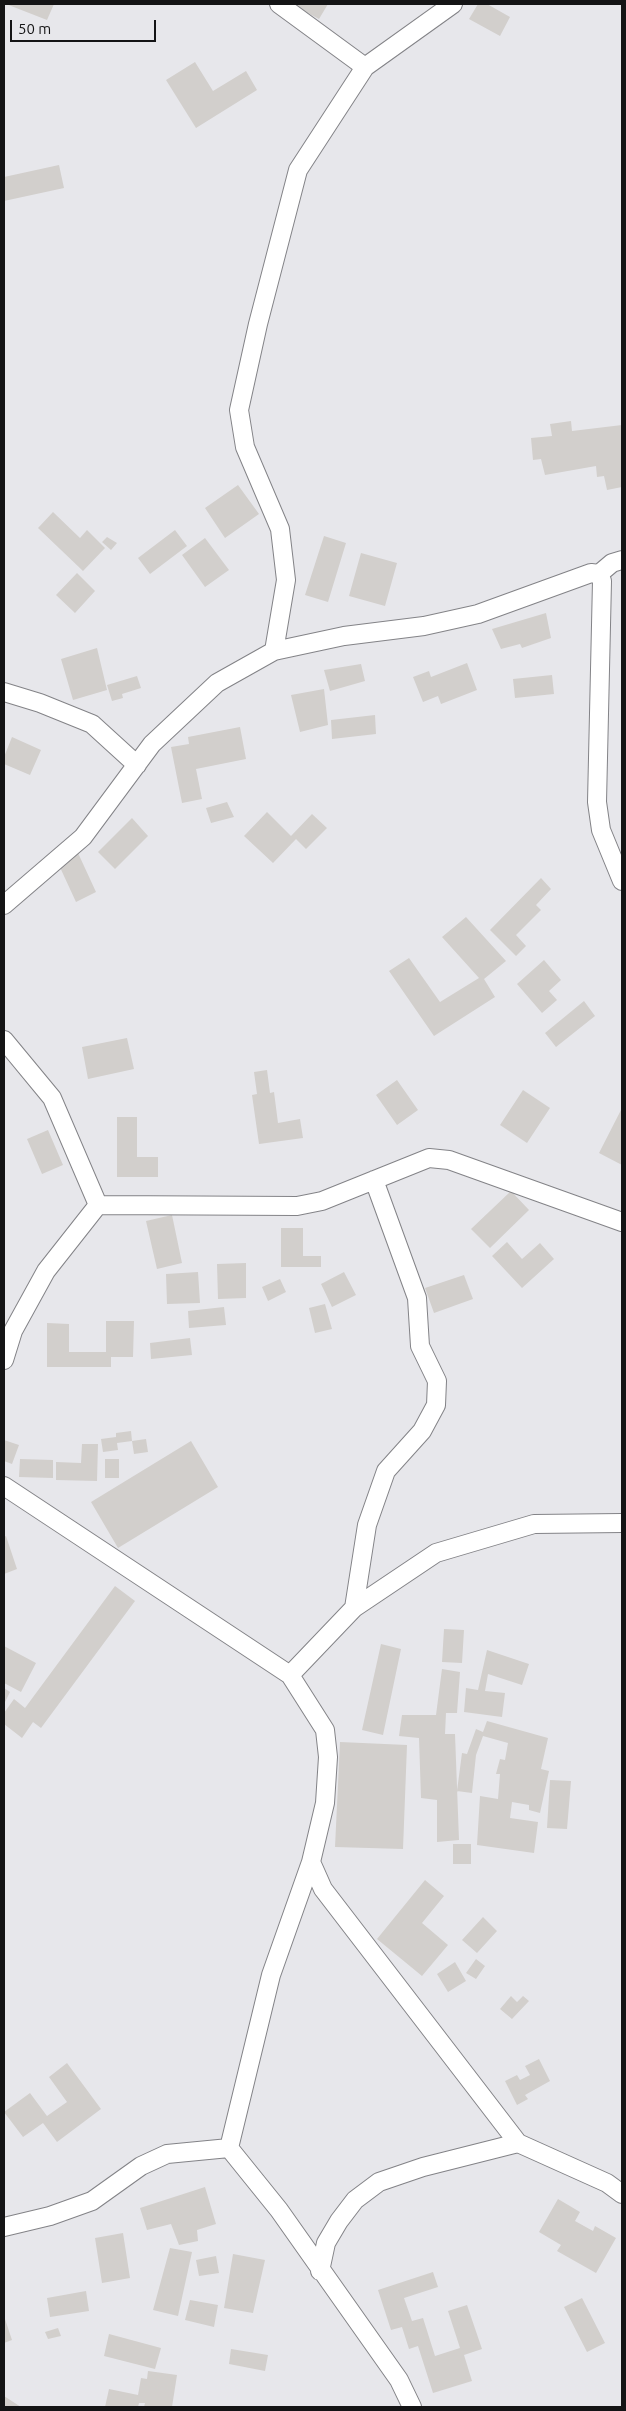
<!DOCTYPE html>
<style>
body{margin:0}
#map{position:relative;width:626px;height:2411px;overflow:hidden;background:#e7e7eb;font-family:Ubuntu,sans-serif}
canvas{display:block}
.frame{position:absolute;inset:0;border:5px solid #141415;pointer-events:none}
.scale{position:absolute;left:10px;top:20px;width:146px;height:22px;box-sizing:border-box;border:2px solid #141415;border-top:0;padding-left:6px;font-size:15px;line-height:18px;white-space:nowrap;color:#141415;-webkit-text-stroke:4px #e7e7eb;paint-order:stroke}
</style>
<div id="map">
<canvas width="626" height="2411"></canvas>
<div class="frame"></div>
<div class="scale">50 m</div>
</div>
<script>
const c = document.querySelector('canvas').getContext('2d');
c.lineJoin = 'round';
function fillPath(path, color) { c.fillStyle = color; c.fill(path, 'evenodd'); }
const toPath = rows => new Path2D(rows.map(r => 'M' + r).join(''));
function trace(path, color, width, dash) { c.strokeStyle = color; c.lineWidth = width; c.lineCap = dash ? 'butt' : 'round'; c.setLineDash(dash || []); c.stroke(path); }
const building = toPath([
 [6,4,54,4,47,20],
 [291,4,328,4,319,19],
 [478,4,487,4,510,17,500,36,469,19],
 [195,62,213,91,246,71,257,90,196,128,166,80],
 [59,165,64,188,4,201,4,177],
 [571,421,572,431,622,425,622,487,607,490,604,476,597,477,596,466,545,475,541,459,533,460,531,438,552,436,550,424],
 [238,485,259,514,225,538,205,508],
 [53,512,80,538,87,530,105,548,83,571,38,528],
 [175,530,187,546,150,574,138,558],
 [324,536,346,543,328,602,305,595],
 [107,537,117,543,111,550,102,542],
 [205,538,229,570,205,587,182,555],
 [361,553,397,563,385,606,349,596],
 [77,573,95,591,75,613,56,595],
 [546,613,551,638,522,648,520,644,501,649,492,629],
 [97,648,107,690,73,700,61,659],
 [467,663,477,690,441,704,438,696,423,702,413,677,429,671,431,677],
 [361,664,365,681,330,691,324,670],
 [552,675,554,694,515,698,513,679],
 [137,676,141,688,122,694,123,698,112,701,107,685],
 [324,689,328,725,300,732,291,695],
 [375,715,376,734,332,739,331,720],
 [240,727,246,759,196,769,202,799,182,803,171,747,189,744,188,737],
 [12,737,41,750,30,775,4,764,4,757],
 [227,802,234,817,211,823,206,808],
 [267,812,291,836,312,814,327,828,306,849,296,839,273,863,244,836],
 [132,818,148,836,115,869,98,852],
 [78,853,96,892,76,902,58,863],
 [541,878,551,889,536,905,541,910,516,935,526,946,516,956,490,930],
 [466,917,506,961,484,979,495,997,434,1036,389,971,409,958,440,1002,479,978,442,937],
 [544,960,561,980,549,991,557,1000,542,1013,517,984],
 [584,1001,595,1016,556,1047,545,1033],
 [127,1038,134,1069,88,1079,82,1047],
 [267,1070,270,1093,274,1092,278,1123,300,1119,303,1138,259,1144,252,1095,257,1094,254,1072],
 [397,1080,418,1110,397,1125,376,1095],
 [523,1090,550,1108,527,1143,500,1125],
 [622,1108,622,1165,599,1153],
 [117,1117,137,1117,137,1157,158,1157,158,1177,117,1177],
 [48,1130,63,1165,42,1174,27,1139],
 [511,1191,529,1210,490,1248,471,1229],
 [172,1215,182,1263,157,1269,146,1221],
 [281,1228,303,1228,303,1256,321,1256,321,1267,281,1267],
 [507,1242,522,1259,540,1243,554,1259,522,1288,492,1256],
 [246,1263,246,1298,218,1299,217,1264],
 [198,1272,200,1303,167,1304,166,1274],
 [344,1272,356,1295,332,1307,321,1284],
 [464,1275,473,1299,434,1313,425,1288],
 [280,1279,286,1292,268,1301,262,1287],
 [325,1304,332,1329,315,1333,309,1308],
 [224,1307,226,1325,189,1328,188,1311],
 [106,1321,134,1321,133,1357,111,1357,111,1367,47,1367,47,1323,69,1324,69,1352,106,1352],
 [190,1338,192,1355,151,1359,150,1343],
 [131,1431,132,1441,117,1443,118,1450,103,1452,101,1439,116,1437,116,1433],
 [146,1439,148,1452,134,1454,132,1441],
 [4,1440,19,1445,12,1464,4,1461],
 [191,1441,218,1487,118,1548,91,1502],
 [82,1444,98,1444,97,1481,56,1480,56,1462,81,1463],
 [20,1459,53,1460,53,1478,19,1477],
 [105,1459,119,1459,119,1478,105,1478],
 [6,1536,17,1569,4,1574,4,1537],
 [115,1586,135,1601,41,1728,33,1722,22,1738,4,1724,4,1713,14,1699,25,1708],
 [444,1629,464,1630,462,1663,442,1662],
 [381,1644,401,1649,383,1735,362,1730],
 [4,1646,36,1663,21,1692,4,1683],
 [487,1650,529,1664,522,1685,488,1674,485,1691,505,1693,502,1717,464,1712,466,1688,478,1690],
 [442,1669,460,1672,457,1713,446,1713,445,1734,455,1734,459,1840,437,1842,437,1800,421,1798,419,1738,399,1736,402,1715,436,1715],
 [4,1688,10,1692,4,1704],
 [487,1721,548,1738,541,1769,549,1771,540,1813,529,1810,529,1805,512,1802,510,1818,538,1822,534,1853,477,1845,480,1796,498,1799,500,1774,496,1774,500,1759,505,1760,508,1743,483,1736,476,1755,472,1793,457,1791,462,1753,467,1754,476,1729,483,1732],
 [340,1742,407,1745,403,1849,335,1847],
 [550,1780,571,1781,567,1829,547,1828],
 [453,1844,471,1844,471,1864,453,1864],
 [425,1880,444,1896,422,1923,448,1945,422,1976,377,1939],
 [483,1917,497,1931,477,1953,462,1940],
 [476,1959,485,1966,476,1979,466,1973],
 [455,1962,466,1981,448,1992,437,1974],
 [511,1996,517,2002,523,1996,529,2001,512,2019,500,2009],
 [539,2059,550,2081,525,2095,528,2099,517,2105,505,2081,517,2075,520,2080,530,2075,525,2066],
 [67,2063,101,2109,57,2142,43,2123,23,2137,4,2112,30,2093,47,2116,67,2102,49,2077],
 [205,2187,216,2224,197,2230,198,2241,179,2245,171,2224,147,2230,140,2208],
 [558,2199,580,2212,575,2221,593,2231,595,2226,616,2238,596,2273,557,2251,561,2245,539,2232],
 [123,2233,130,2278,102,2283,95,2238],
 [170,2248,192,2252,178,2316,153,2310],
 [233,2254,265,2260,253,2313,224,2308],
 [216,2256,219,2273,199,2276,196,2260],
 [433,2272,438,2287,404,2298,412,2321,423,2318,435,2356,460,2348,448,2311,467,2305,482,2349,464,2355,472,2381,433,2393,418,2346,409,2349,402,2327,391,2330,378,2290],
 [86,2291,89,2311,50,2317,47,2298],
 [582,2298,605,2343,587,2352,564,2307],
 [190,2300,218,2305,214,2327,185,2320],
 [4,2316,12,2340,4,2343],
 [58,2328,61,2336,48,2339,45,2332],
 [109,2334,161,2348,155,2369,104,2356],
 [231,2349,268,2355,265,2371,229,2364],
 [148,2371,177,2375,172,2407,144,2407,145,2403,139,2403,138,2407,105,2407,109,2389,138,2395,141,2378,147,2379],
 [4,2396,21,2407,4,2407]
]);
const minor = toPath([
 [279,4,365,67],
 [599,574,612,563,622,560],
 [274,651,344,636,424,626,478,614,591,573,599,574,602,581,597,802,601,830,622,881],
 [4,692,40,703,92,724,137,765],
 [4,905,83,837,152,744,217,683,274,651,286,580,280,529,245,447,239,410,258,324,298,170,365,67,453,4],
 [4,1040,52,1098,98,1205,46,1271,13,1331,4,1360],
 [98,1205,297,1206,322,1201,429,1158,449,1160,622,1222],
 [4,1486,290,1675,325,1730,328,1757,325,1803,311,1862,271,1975,229,2148,279,2210,399,2380,412,2407],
 [354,1608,367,1525,386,1471,422,1431,436,1405,437,1381,420,1346,417,1298,374,1180],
 [290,1675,354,1608,436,1553,534,1524,622,1523],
 [311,1862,323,1889,518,2143],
 [4,2227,50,2216,92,2201,141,2166,167,2154,229,2148],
 [320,2271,326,2243,339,2221,355,2200,379,2182,423,2167,518,2143,607,2183,622,2194]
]);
fillPath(building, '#d2cfcc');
trace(minor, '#838387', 20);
trace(minor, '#fff', 18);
</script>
